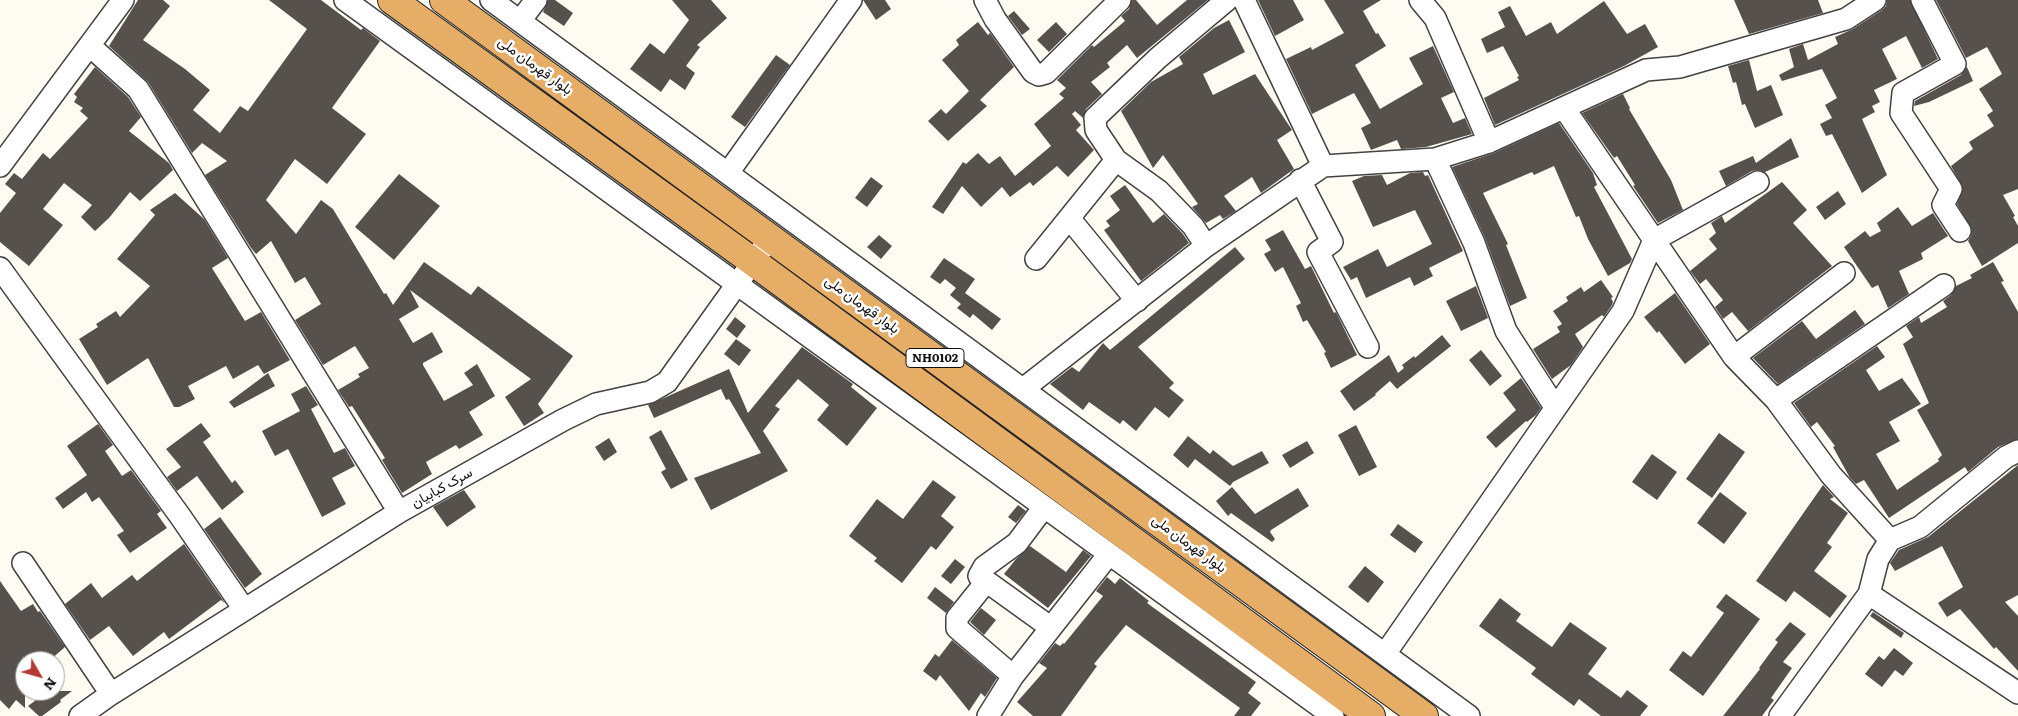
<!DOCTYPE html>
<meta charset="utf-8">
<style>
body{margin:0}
#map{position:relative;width:2018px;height:716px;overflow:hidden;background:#fefcf2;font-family:Literata,serif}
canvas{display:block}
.north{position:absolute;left:15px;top:651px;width:50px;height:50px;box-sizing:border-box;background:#fff;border:1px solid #9f9f9f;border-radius:50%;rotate:128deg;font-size:14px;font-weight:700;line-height:20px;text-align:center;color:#0f0f0f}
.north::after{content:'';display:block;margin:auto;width:18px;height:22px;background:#b23934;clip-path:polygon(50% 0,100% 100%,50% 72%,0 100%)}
</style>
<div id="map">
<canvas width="2018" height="716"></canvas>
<div class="north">N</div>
</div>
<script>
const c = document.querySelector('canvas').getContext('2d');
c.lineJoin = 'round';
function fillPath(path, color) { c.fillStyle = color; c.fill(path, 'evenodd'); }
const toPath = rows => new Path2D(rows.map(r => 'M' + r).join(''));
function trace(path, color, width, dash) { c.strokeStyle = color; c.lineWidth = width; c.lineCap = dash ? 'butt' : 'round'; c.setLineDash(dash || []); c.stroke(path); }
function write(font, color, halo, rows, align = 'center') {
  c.font = font + ' Literata,Vazirmatn,serif'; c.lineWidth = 5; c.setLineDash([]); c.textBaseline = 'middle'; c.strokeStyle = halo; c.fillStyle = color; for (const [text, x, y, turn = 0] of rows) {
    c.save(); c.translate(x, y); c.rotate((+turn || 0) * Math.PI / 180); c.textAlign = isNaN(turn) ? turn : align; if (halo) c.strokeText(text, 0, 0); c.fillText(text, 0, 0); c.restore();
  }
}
const building = toPath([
 [138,0,163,0,170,6,143,40,185,69,210,90,193,110,220,133,240,106,248,111,307,29,269,0,321,0,361,30,363,28,380,41,332,108,366,134,327,184,295,159,266,200,296,234,321,200,333,209,384,294,386,293,393,305,424,262,471,295,478,286,573,356,538,404,544,413,524,426,505,397,531,379,410,290,419,307,399,319,413,343,432,332,443,352,423,363,423,365,444,401,473,385,464,373,477,364,495,396,469,412,483,435,459,449,456,445,426,462,432,474,402,493,382,460,385,458,352,406,349,407,338,390,360,377,358,374,369,368,355,346,323,365,295,320,321,304,305,277,295,283,271,241,256,254,251,248,205,175,227,161,202,143,192,153,148,82,109,46],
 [548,0,555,0,573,13,564,26,543,12],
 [672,0,711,0,727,18,697,45,700,47,686,66,695,73,685,90,670,79,661,92,630,69,650,43,664,54,689,20],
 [863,0,885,0,891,9,876,20],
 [1132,0,1136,0,1157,25,1187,0,1208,0,1137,58,1127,45,1107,63,1110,67,1091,82,1102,94,1086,109,1083,118,1075,111,1072,114,1081,125,1076,130,1094,150,1068,177,1057,166,1033,186,1030,182,1010,197,1002,187,981,207,962,186,943,214,932,207,963,162,966,164,978,153,989,164,1000,156,1015,176,1051,146,1034,124,1064,98,1059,94,1066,88,1057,80,1092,45,1094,47,1125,21,1121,16,1129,9],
 [1258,0,1293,0,1304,20,1275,36],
 [1324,0,1381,0,1363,11,1376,34,1378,33,1386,46,1355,65,1380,109,1423,84,1409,58,1433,46,1454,92,1441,98,1453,123,1465,118,1472,134,1426,147,1401,149,1397,140,1371,150,1361,128,1371,123,1354,93,1312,114,1286,59,1311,47,1312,50,1344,33],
 [1734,0,1818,0,1823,13,1749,34],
 [1887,0,1910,0,1938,59,1922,68,1906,36,1882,49,1897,79,1874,90,1880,102,1872,106,1875,112,1862,119,1887,175,1862,193,1832,134,1826,136,1820,124,1832,118,1825,105,1837,98,1822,69,1782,81,1779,75,1794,67,1789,49,1803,44,1808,60,1838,44,1835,37,1853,29,1882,10,1886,6],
 [1936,0,2018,0,2018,189,2003,195,2015,216,2013,217,2018,226,2018,243,1982,266,1968,241,1971,236,1972,230,1957,204,1963,188,1951,166,1973,149,1969,142,1994,126,1987,115,1993,111,1979,89,2002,74,1987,47,1966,58],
 [1604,1,1627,34,1645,24,1658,47,1624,66,1495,125,1484,98,1519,80,1517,77,1519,76,1503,46,1487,53,1481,39,1505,27,1498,12,1510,6,1526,36,1551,22,1557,34],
 [1014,11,1030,29,1022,35,1008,16],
 [1229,20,1245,52,1203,74,1213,95,1255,74,1292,130,1277,140,1294,169,1261,193,1252,177,1224,196,1236,211,1223,219,1220,215,1206,223,1192,207,1198,204,1163,155,1153,168,1121,111,1151,82,1183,64,1179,57,1214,28],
 [978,22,988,35,990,33,1014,67,980,100,987,106,948,141,928,121,941,109,946,114,969,91,942,60,959,45,956,40],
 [1056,22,1067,34,1049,52,1037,40],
 [776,55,790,65,745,127,731,117],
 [1749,60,1757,91,1771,85,1783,115,1755,128,1745,104,1742,105,1736,82,1733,83,1728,66],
 [95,67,128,97,141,117,129,131,169,163,173,170,140,201,130,192,109,218,95,231,81,217,92,205,64,183,43,209,63,225,29,266,0,242,0,213,16,193,5,184,14,173,22,179,43,153,50,159,88,118,80,111,83,108,74,102,77,97,74,94],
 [1967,67,1973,81,1929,102,1914,106,1915,101,1961,75],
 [1623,94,1630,108,1629,109,1671,180,1683,210,1658,223,1633,186,1635,185,1617,156,1614,158,1582,113],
 [1559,123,1593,173,1597,185,1594,187,1632,259,1630,263,1608,276,1588,239,1579,216,1576,217,1554,166,1534,175,1532,172,1483,193,1508,244,1506,245,1527,298,1510,306,1485,238,1452,167,1494,153],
 [1791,138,1799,157,1765,172,1759,170,1752,171,1726,186,1719,171,1753,156,1756,163],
 [1423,172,1425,176,1428,175,1463,251,1429,268,1433,276,1414,286,1410,277,1366,298,1357,277,1351,280,1343,267,1378,249,1387,267,1432,244,1415,210,1373,227,1352,181,1364,176,1382,175,1387,185,1410,173],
 [399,174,440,206,394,260,355,227],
 [871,177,883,186,867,207,855,198],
 [1782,182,1807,210,1793,223,1832,266,1748,331,1732,312,1723,319,1715,307,1723,300,1706,279,1700,284,1690,271,1717,249,1709,239,1716,233,1711,223,1722,216,1725,223],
 [1125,185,1153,223,1164,214,1183,234,1189,243,1141,281,1104,230,1110,226,1106,221,1120,210,1110,196],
 [1838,191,1846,204,1825,220,1816,207],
 [175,193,204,219,228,258,212,268,245,321,261,312,290,360,264,374,258,365,233,379,226,366,188,386,195,399,179,407,174,407,148,358,107,385,79,339,98,327,96,324,116,311,120,317,150,286,117,259,155,215,150,210],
 [1898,207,1912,226,1933,213,1948,236,1921,253,1923,259,1899,271,1909,294,1888,308,1878,285,1872,288,1844,247,1865,231,1870,237,1881,231,1877,223],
 [1283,230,1305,269,1311,266,1334,313,1336,312,1357,355,1331,368,1324,353,1326,352,1307,320,1303,322,1296,306,1301,303,1283,267,1275,272,1264,254,1271,250,1265,240],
 [879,235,892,246,881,259,867,247],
 [1235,247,1245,259,1138,347,1174,383,1169,388,1184,400,1169,418,1155,407,1136,431,1123,420,1120,424,1089,402,1083,410,1050,384,1072,367,1079,372,1103,343,1110,350],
 [944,258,975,279,965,293,1001,319,992,330,973,314,970,318,957,308,961,304,950,295,956,288,945,279,940,284,930,277],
 [1993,262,2004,281,2001,282,2018,312,2018,439,1998,447,1968,472,1965,467,1889,518,1864,480,1856,484,1850,478,1833,447,1835,446,1817,422,1811,427,1794,403,1877,346,1885,357,1866,370,1879,391,1902,378,1921,404,1889,422,1900,441,1876,454,1897,490,1939,461,1938,459,1942,455,1917,410,1929,403,1903,344,1913,337,1906,326,1919,317,1921,323,1947,307,1943,301,1951,295,1956,286,1972,278,1970,275],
 [1601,280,1613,297,1611,298,1613,302,1612,305,1604,317,1602,315,1575,334,1583,347,1571,365,1552,379,1533,349,1560,332,1557,327,1562,324,1553,311,1568,301,1566,297,1581,287,1584,292],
 [1476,286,1488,318,1461,331,1446,301],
 [1675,293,1710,344,1685,364,1659,331,1657,333,1644,317],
 [1855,310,1865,324,1778,384,1753,358,1802,321,1816,339],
 [735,317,746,326,737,338,726,329],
 [1442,335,1451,346,1397,389,1390,381,1375,394,1376,395,1354,411,1340,391,1389,355,1398,373,1404,368,1402,365,1414,356,1415,358],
 [736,339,751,350,739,366,724,354],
 [802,347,853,384,851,387,877,408,847,446,817,420,829,405,798,379,775,406,780,409,763,431,788,471,711,510,694,478,761,453,729,399,726,400,721,389,654,418,648,405,729,369,748,413],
 [1481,350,1502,376,1490,386,1469,360],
 [268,373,275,386,234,408,229,402],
 [1521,378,1541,408,1536,415,1527,422,1526,421,1496,448,1486,437,1516,410,1503,393],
 [306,386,318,405,311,409,334,453,345,448,355,466,332,478,346,504,322,517,288,449,275,456,262,431,300,411,291,394],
 [201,423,211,436,203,442,232,483,235,480,244,492,222,510,197,476,177,491,167,477,181,467,166,449],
 [98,424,113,445,105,451,122,476,131,470,161,511,157,514,167,528,130,553,117,535,124,531,99,497,92,502,86,492,63,509,55,498,87,475,67,446],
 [1356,425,1377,467,1359,476,1338,435],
 [661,430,688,480,671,489,661,472,666,469,649,437],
 [1719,433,1745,452,1712,498,1686,479],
 [1188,436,1210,454,1213,450,1233,466,1262,451,1269,463,1233,482,1230,486,1195,459,1188,468,1173,455],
 [609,438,617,452,604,461,595,447],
 [1307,441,1314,453,1290,468,1282,455],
 [1652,454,1677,472,1657,500,1632,482],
 [2018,465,2018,595,2005,602,2018,616,2018,671,1996,647,1994,649,1960,609,1947,617,1938,603,1963,587,1942,546,1895,571,1890,563,1899,550,1928,537],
 [933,480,956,497,941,516,954,527,936,550,931,546,902,583,874,561,877,558,849,536,877,499,903,519],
 [1823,485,1834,497,1830,499,1848,513,1827,543,1832,547,1814,571,1847,596,1830,618,1794,591,1786,602,1756,581],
 [1232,487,1255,514,1298,488,1309,506,1271,530,1270,532,1275,539,1272,542,1231,513,1228,516,1216,501],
 [464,490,476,507,447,527,433,507],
 [1720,492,1747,513,1724,544,1697,523],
 [1018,505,1026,511,1016,523,1008,517],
 [220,517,262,574,245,588,204,529],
 [1398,524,1423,542,1415,553,1390,535],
 [184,544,225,603,221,600,169,639,164,632,133,656,109,626,90,640,65,604,91,583,102,598,132,575,137,581],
 [1030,546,1066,572,1083,550,1091,556,1048,608,1004,574,1016,559],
 [955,559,965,567,951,584,941,576],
 [1365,566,1384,582,1368,603,1348,587],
 [1107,577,1115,584,1120,578,1149,601,1147,603,1256,682,1248,693,1261,703,1251,716,1234,716,1240,708,1126,625,1094,664,1097,666,1061,716,1033,716,1017,702,1047,668,1039,663,1055,643,1060,646,1063,643,1064,644,1103,596,1096,591],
 [0,581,21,611,33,604,38,612,40,611,65,647,49,661,25,661,25,708,16,700,9,709,0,700],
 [935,587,954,602,946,613,927,598],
 [1726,594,1760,619,1703,696,1669,670,1683,651,1691,657,1724,613,1716,607],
 [1500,598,1521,614,1516,621,1552,647,1570,622,1607,648,1588,674,1621,698,1627,690,1648,706,1640,716,1601,716,1579,699,1574,706,1531,674,1536,668,1479,626],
 [981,608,996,620,984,635,970,622],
 [1873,612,1904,633,1901,638,1870,616],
 [1790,622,1806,634,1783,662,1792,668,1771,698,1774,700,1762,716,1723,716,1760,669,1759,668,1778,642,1775,640],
 [952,640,997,678,985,697,981,693,969,711,940,675,936,681,923,671,935,654,939,657],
 [1894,648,1913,663,1903,676,1895,670,1882,687,1865,674,1879,656,1884,660],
 [48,691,72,691,60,700,61,702,42,716,39,716,28,706]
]);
const minor = toPath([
 [345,0,1333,716],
 [491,0,1469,716],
 [985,0,995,19,1033,72,1039,75,1046,73,1120,0],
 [1244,0,1323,166],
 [1420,0,1435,18,1489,142],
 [1922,0,1955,64,1903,93,1901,113,1951,189,1943,205,1960,231],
 [520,21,536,0],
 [90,46,138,89,399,512],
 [1564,108,1734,357,1776,400,1831,475,1890,540],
 [1435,159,1474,243,1506,331,1555,407],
 [0,166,123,0],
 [728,173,851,0],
 [1300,180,1332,242,1318,252,1368,347],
 [1069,218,1137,301],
 [1206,246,1193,226,1159,191,1116,160,1096,130,1095,118,1158,58,1227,0],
 [1036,259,1116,160],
 [0,268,180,516,244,609],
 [1734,357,1844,273],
 [1023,389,1206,246,1323,166,1435,159,1489,142,1646,70,1680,67,1846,19,1875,0],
 [1776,400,1944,285],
 [1044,507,1017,543,984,567,979,576,1050,627],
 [23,563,111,694],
 [986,582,957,618,957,628,1013,676],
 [1869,594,2018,693],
 [1385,654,1623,311,1654,240,1758,182],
 [80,716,111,694,399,512,563,420,596,404,650,392,667,382,770,238],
 [988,716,1013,676,1109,554],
 [1780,716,1869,594,1878,559,1890,540,1920,527,2006,457,2018,451]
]);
const highway = toPath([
 [392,0,752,261,1371,716],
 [444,0,1424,716]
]);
const shields = [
 [935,358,58]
];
const shieldNames = [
 ["NH0102",935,358]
];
const streetNames = [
 ["بلوار قهرمان ملی",535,66,36],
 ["بلوار قهرمان ملی",862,305,36],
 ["سرک کبابیان",442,488,-29],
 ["بلوار قهرمان ملی",1189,544,36]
];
fillPath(building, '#56514c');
trace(minor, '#424242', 24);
trace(highway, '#202020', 30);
trace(minor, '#fff', 21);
trace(highway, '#e6ad67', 28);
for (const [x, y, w] of shields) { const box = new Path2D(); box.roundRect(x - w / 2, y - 9.5, w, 19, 4); c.fillStyle = '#fff'; c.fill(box); trace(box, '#0f0f0f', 1); }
write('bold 12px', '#0f0f0f', null, shieldNames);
write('14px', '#0f0f0f', '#fff', streetNames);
</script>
